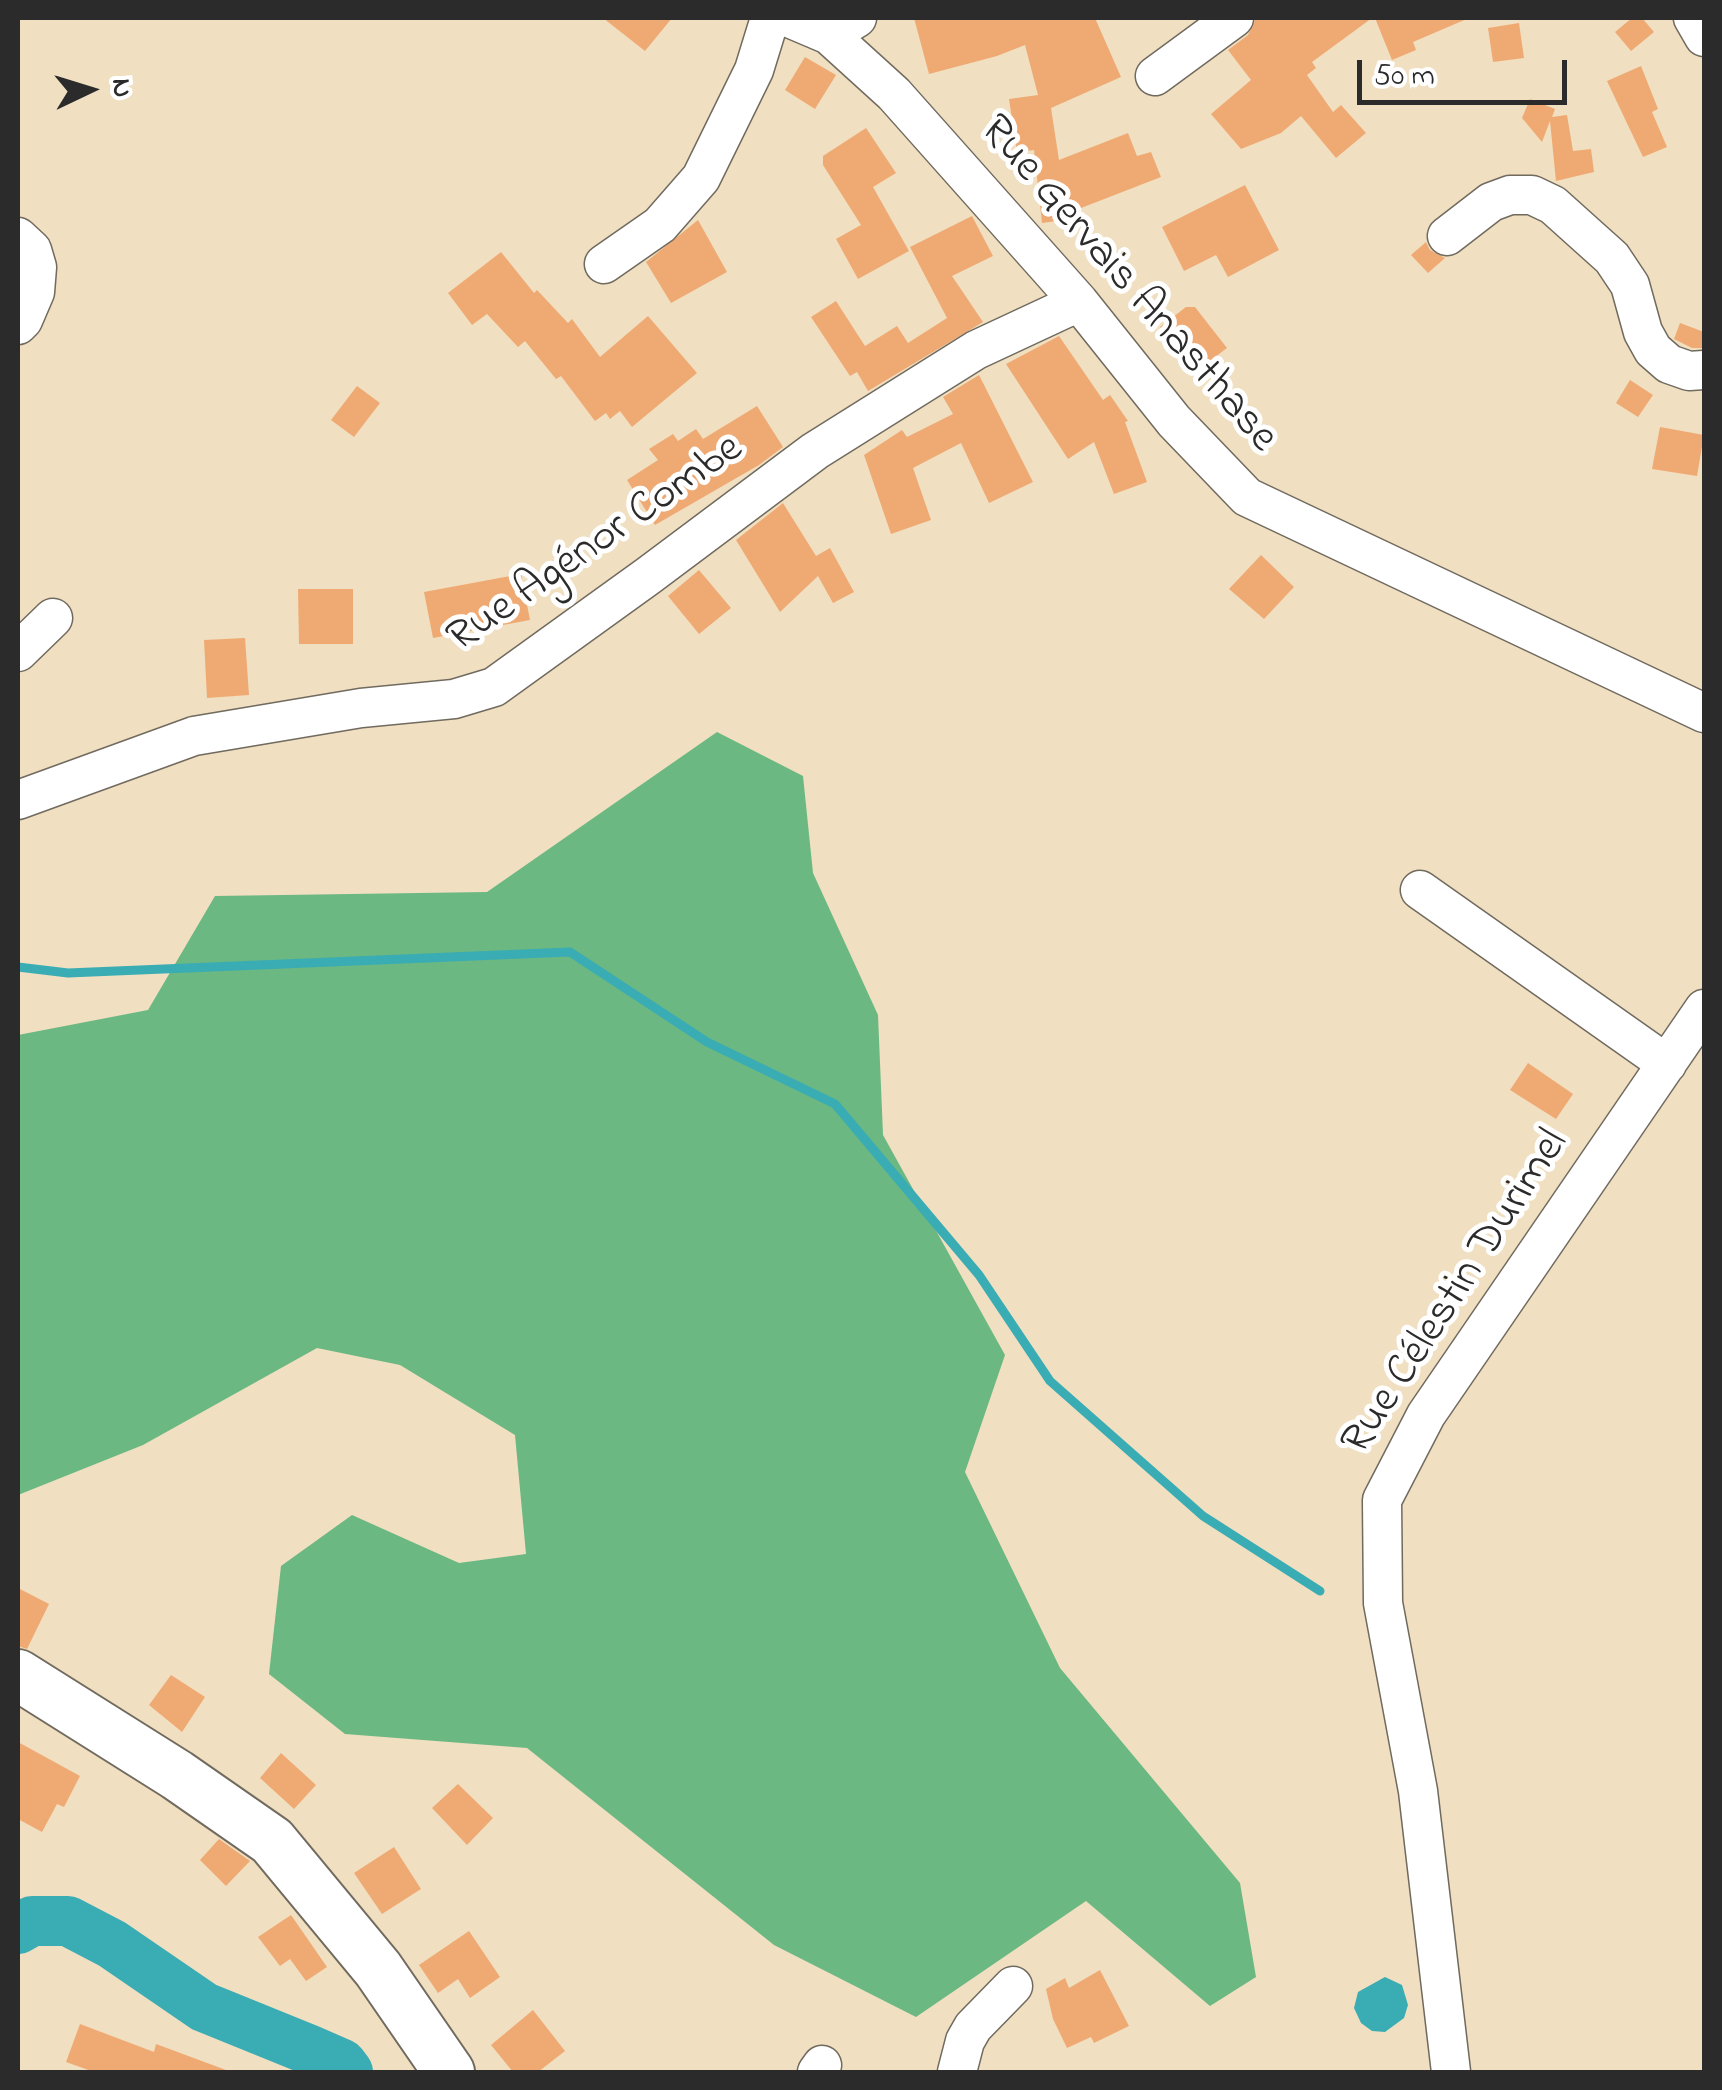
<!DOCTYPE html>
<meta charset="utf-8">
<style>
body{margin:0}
#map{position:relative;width:1722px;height:2090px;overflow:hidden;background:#f0dfc0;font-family:"Indie Flower",sans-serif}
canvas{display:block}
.frame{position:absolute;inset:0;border:20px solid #2b2b2b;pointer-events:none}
.north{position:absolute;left:40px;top:40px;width:100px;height:100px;-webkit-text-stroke:8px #fff;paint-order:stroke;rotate:86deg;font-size:28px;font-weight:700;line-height:40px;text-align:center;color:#2b2b2b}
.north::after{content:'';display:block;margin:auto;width:35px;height:45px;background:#2b2b2b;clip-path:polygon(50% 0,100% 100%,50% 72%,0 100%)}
.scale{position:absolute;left:1357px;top:60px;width:210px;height:45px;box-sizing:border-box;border:5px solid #2b2b2b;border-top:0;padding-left:12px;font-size:30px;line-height:35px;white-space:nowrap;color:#2b2b2b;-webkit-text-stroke:8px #fff;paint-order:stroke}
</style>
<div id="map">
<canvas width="1722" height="2090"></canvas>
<div class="frame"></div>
<div class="north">N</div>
<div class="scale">50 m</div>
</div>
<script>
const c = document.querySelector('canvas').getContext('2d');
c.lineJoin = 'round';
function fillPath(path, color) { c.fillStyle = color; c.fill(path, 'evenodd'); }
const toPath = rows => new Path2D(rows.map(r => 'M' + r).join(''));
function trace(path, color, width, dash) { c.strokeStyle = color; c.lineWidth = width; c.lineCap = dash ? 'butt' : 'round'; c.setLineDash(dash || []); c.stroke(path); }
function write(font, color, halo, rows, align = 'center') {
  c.font = font + ' "Indie Flower",sans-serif'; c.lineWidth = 10; c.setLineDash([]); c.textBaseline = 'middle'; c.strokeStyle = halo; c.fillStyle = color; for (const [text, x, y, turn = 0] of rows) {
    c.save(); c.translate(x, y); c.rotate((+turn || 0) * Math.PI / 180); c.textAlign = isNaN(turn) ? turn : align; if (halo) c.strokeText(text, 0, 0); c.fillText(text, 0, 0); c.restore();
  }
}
const forest = toPath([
 [717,732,803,776,813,873,878,1015,883,1135,1005,1355,965,1472,1060,1668,1240,1883,1256,1977,1210,2006,1086,1901,916,2017,774,1945,527,1748,345,1734,269,1674,281,1566,352,1515,459,1563,526,1554,515,1435,400,1365,317,1348,143,1445,18,1495,18,1035,148,1010,215,896,487,892]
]);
const water = toPath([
 [1385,1977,1402,1985,1408,2005,1404,2018,1385,2032,1372,2031,1361,2023,1354,2008,1358,1992]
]);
const stream = toPath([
 [18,967,68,973,570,952,707,1042,835,1104,979,1275,1050,1381,1203,1516,1320,1591]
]);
const river = toPath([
 [18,1929,32,1921,68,1921,112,1944,204,2007,310,2050,342,2064,348,2072]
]);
const building = toPath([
 [603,18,672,18,645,51],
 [914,18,1095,18,1121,77,1051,108,1059,160,1128,133,1137,156,1151,152,1161,177,1063,215,1064,220,1042,223,1034,150,1017,152,1009,99,1038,95,1025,45,997,56,929,74],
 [1256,18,1372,18,1312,62,1316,68,1307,75,1333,112,1341,105,1366,133,1336,158,1301,116,1281,133,1241,149,1211,114,1251,80,1228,50,1248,35],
 [1375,18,1469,18,1413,42,1416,50,1392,60],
 [1632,18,1642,18,1654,32,1631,51,1615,32],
 [1519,23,1524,58,1493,62,1488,28],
 [805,57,836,75,815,109,785,90],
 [1641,66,1658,109,1652,112,1667,147,1643,157,1607,81],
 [1530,99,1555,109,1552,117,1567,115,1573,151,1591,149,1594,172,1556,181,1550,121,1542,142,1522,118],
 [866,128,896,173,873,187,909,251,858,279,836,239,861,225,823,165,823,156],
 [1245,185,1279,250,1228,277,1216,255,1184,271,1162,227],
 [972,216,993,256,952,276,983,322,868,391,857,372,850,376,811,317,836,301,865,346,897,326,908,343,947,318,910,247],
 [698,220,727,272,671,303,646,262],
 [1426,242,1430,250,1445,258,1428,273,1411,255],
 [501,252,534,293,537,290,568,323,572,319,600,357,648,316,697,373,632,427,620,411,610,419,606,413,595,421,561,376,556,379,525,341,518,347,487,314,472,325,448,293],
 [1186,307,1195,307,1227,348,1195,372,1160,327],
 [1680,323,1704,332,1704,348,1692,348,1674,339],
 [1059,336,1103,400,1110,395,1128,421,1125,422,1147,482,1114,494,1094,442,1068,459,1006,364],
 [979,375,1033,482,989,503,961,443,913,468,931,520,891,534,864,455,902,430,907,437,953,414,943,397],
 [1630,380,1653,395,1638,417,1616,403],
 [357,386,380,403,354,437,331,420],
 [757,406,783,447,759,465,655,525,627,480,658,460,649,449,673,434,678,441,696,429,703,439],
 [1660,427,1704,435,1697,476,1652,469],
 [783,503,816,556,830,548,854,592,833,603,818,576,780,612,736,540],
 [1261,555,1294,587,1264,619,1229,589],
 [699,570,731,608,699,634,668,596],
 [521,574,530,620,433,638,424,592],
 [298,589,353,589,353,644,299,644],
 [245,638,249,695,207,698,204,640],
 [1528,1063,1573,1094,1556,1119,1510,1090],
 [18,1588,49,1604,27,1649,18,1646],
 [171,1675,205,1697,182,1732,149,1705],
 [18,1742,80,1776,64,1807,57,1804,42,1832,18,1819],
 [281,1753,316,1785,294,1809,260,1778],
 [458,1784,493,1818,467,1845,432,1808],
 [219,1839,250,1861,226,1886,200,1860],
 [394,1847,421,1889,382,1914,354,1873],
 [291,1915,327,1967,306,1981,290,1959,280,1966,258,1937],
 [469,1931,500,1977,470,1998,458,1979,438,1993,419,1965],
 [1100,1970,1129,2026,1094,2043,1091,2037,1067,2048,1053,2019,1046,1989,1065,1978,1069,1988],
 [533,2010,565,2051,538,2072,513,2072,491,2045],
 [80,2024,154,2052,156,2044,226,2070,226,2072,94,2072,66,2062]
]);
const minor = toPath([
 [789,18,829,35,857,18],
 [1693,18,1704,37],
 [829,35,894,94,1079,302,1174,421,1247,497,1704,713],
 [1155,76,1234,18],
 [1447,236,1491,202,1510,195,1532,195,1553,205,1612,258,1630,285,1643,332,1653,350,1669,364,1689,371,1704,370],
 [18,237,32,250,37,267,35,292,23,320,18,325],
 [604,264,660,225,701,178,754,70,770,18],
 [18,652,53,618],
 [18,800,194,736,361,708,454,699,494,687,648,576,815,451,976,350,1079,302],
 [1420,890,1667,1064],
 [817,2072,822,2065],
 [957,2072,965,2041,973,2027,1013,1986],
 [1451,2072,1418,1791,1383,1603,1382,1500,1426,1415,1704,1009]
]);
const major = toPath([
 [18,1675,177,1775,272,1841,378,1969,449,2072]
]);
const streetNames = [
 ["Rue Gervais Anasthase",1126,286,49],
 ["Rue Agénor Combe",597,546,-35],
 ["Rue Célestin Durimel",1458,1294,-57]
];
fillPath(forest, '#6bb883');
fillPath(water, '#3aacb4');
trace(stream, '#3aacb4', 9);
trace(river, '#3aacb4', 50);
fillPath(building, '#efaa74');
trace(minor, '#706a5f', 41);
trace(major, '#706a5f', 54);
trace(minor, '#fff', 38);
trace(major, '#fff', 50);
write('45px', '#2b2b2b', '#fff', streetNames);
</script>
